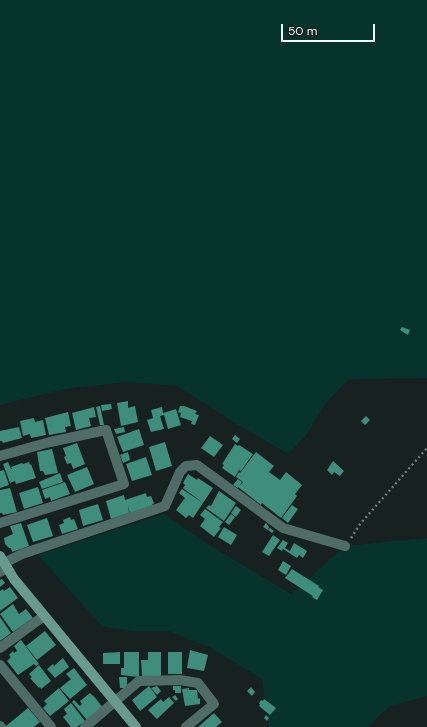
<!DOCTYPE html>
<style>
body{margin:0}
#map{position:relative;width:427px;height:727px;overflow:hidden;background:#17211f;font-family:"DM Sans",sans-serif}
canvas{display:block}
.scale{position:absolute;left:281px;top:24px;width:94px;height:18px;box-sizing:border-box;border:2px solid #f0f7f5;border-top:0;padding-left:5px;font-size:12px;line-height:14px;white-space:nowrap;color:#f0f7f5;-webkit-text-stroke:3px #17211f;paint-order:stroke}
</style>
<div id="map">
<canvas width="427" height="727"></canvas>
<div class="scale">50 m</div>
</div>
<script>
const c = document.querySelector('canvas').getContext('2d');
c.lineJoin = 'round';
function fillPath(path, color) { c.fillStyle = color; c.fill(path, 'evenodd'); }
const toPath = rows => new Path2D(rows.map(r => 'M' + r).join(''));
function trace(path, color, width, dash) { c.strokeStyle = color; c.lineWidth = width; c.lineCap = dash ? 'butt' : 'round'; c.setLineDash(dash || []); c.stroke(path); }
const green = toPath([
 [0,0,427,0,427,378,349,379,325,404,307,434,288,454,237,424,177,386,126,382,65,389,0,405],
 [164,514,206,543,291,594,345,546,427,538,427,696,390,706,367,727,269,727,262,679,211,648,169,631,132,631,102,626,38,555]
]);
const building = toPath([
 [402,327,410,330,408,335,400,330],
 [128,401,128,408,135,406,138,422,121,426,117,403],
 [111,404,112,409,102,411,101,405],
 [100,406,104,425,100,425,96,407],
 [180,406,184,406,197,411,195,414,199,415,195,425,191,424,192,421,180,417,181,413,178,412],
 [94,407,96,417,89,418,91,426,76,430,72,413],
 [162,407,163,413,176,409,181,425,168,429,164,415,160,416,164,429,151,432,147,420,153,418,151,410],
 [68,412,71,426,65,427,66,432,49,435,45,418],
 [366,416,370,420,365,425,361,421],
 [34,418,35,422,43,420,46,435,31,438,30,434,23,436,20,421],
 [19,427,22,438,3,443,2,441,0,441,0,431],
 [124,427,125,432,116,434,114,429],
 [139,429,144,445,123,452,117,437],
 [235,435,240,439,237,443,232,439],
 [210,436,223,445,214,457,201,448],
 [165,442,172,466,156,471,149,447],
 [77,443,85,464,73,469,71,463,67,464,64,457,66,456,63,448],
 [235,444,238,446,239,445,253,454,241,471,239,470,235,477,222,468,224,465,222,464],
 [52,449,58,473,45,475,43,471,40,471,37,452],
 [128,452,130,460,123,463,120,455],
 [256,452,274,466,269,472,280,480,286,472,302,485,295,494,297,496,281,518,262,503,261,505,238,487,238,488,233,485,238,479,242,482,239,486,243,482,236,477,239,472,240,473],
 [146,457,152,475,132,481,126,464],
 [333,461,344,471,340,476,334,472,332,475,327,470],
 [8,462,11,469,12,469,11,467,22,463,23,464,29,462,30,465,31,464,36,478,16,484,15,481,10,483,3,464],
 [87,467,94,484,75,492,67,475],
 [4,470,9,485,0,488,0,471],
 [60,473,63,482,42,489,39,482],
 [188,474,197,480,198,478,213,488,203,503,183,488,185,485,183,483],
 [65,482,70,494,51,501,50,497,45,499,42,490],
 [38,487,43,503,24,509,19,493],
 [10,488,17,512,3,515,2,513,0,513,0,490],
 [182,489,203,503,193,518,189,515,186,518,176,510,185,498,179,493],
 [219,491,236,503,224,521,206,508,209,505,211,506],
 [146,493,147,497,151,496,154,503,150,507,130,514,128,506,129,513,111,519,106,501,124,495,125,500],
 [98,504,103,520,83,526,79,510],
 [292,505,298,509,288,523,282,518],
 [236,506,241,510,236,517,231,513],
 [205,509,223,522,219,527,221,528,214,537,200,526,205,519,200,515],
 [231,514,235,517,229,525,225,522],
 [70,517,71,520,74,519,78,529,62,534,59,525,64,523,63,520],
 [47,518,53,536,33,542,27,525],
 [21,523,29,546,12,552,11,548,9,548,5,544,4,538,13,534,10,526],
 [266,523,269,527,268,530,263,527],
 [224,527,237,535,231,545,218,537],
 [270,528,274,531,272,533,268,530],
 [273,535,280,540,269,556,262,552],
 [283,540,288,543,285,548,290,551,294,543,307,551,303,558,299,555,297,558,283,549,282,551,277,548],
 [283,561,291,566,286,575,278,570],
 [292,569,319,586,318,587,323,590,317,600,312,597,313,596,285,578],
 [2,579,5,583,0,587,0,580],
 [10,587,18,598,0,611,0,591,3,589,4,591],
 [13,604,19,614,26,609,33,618,13,632,0,614],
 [0,617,11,633,0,641],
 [45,631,56,645,37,660,26,646],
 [21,640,39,664,36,666,34,664,18,675,7,661,11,657,9,655,13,651,14,653,17,651,14,646],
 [190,650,208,655,204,671,187,668],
 [120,652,120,664,103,664,103,653],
 [124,652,139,652,139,677,121,675,121,668,124,668],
 [148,652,161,652,161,676,142,676,141,660,148,660],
 [168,652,182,652,182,674,168,674],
 [63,658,69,667,55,678,47,669,53,664,54,666],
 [39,665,51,681,41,689,40,687,39,688,30,678,32,677,29,674],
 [74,668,87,685,70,699,60,688,71,679,66,674],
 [119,677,127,677,127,688,120,688],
 [149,686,157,697,140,711,132,700],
 [157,686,161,691,157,695,151,688],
 [173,686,181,686,181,693,175,693,175,690,173,690],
 [251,687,255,692,252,696,247,691],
 [59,688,69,701,50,716,43,708,47,704,44,701],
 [189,688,189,690,197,690,198,699,200,698,200,704,185,706,182,689],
 [90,693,93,696,93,695,103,708,87,720,72,702,74,700,80,706,82,704,80,701],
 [175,695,178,699,176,701,172,697],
 [169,697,174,703,157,719,148,710,161,699,163,702],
 [264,699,276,708,270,715,259,706,260,705,259,703,261,700,263,701],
 [71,703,85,721,77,727,71,727,63,717,67,714,64,709],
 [28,708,40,722,34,727,6,727,6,726],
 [214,713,222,722,216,727,198,727],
 [266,715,269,718,267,721,264,718]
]);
const path = toPath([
 [351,538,360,524,427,448]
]);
const street = toPath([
 [0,456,50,442,106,430,124,484,0,523],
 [4,563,22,554,165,506,180,472,186,466,197,465,283,528,345,546],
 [0,572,7,568],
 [0,648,44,616],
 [0,665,51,727],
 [0,726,1,727],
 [85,727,139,681,180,680,198,683,214,704,186,727]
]);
const secondary = toPath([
 [0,556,14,579,136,727]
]);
fillPath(green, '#06342c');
fillPath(building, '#3f8d7d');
trace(path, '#737c7a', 2.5, [2, 3]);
trace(street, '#4f6d66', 10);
trace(secondary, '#699a8e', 10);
</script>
